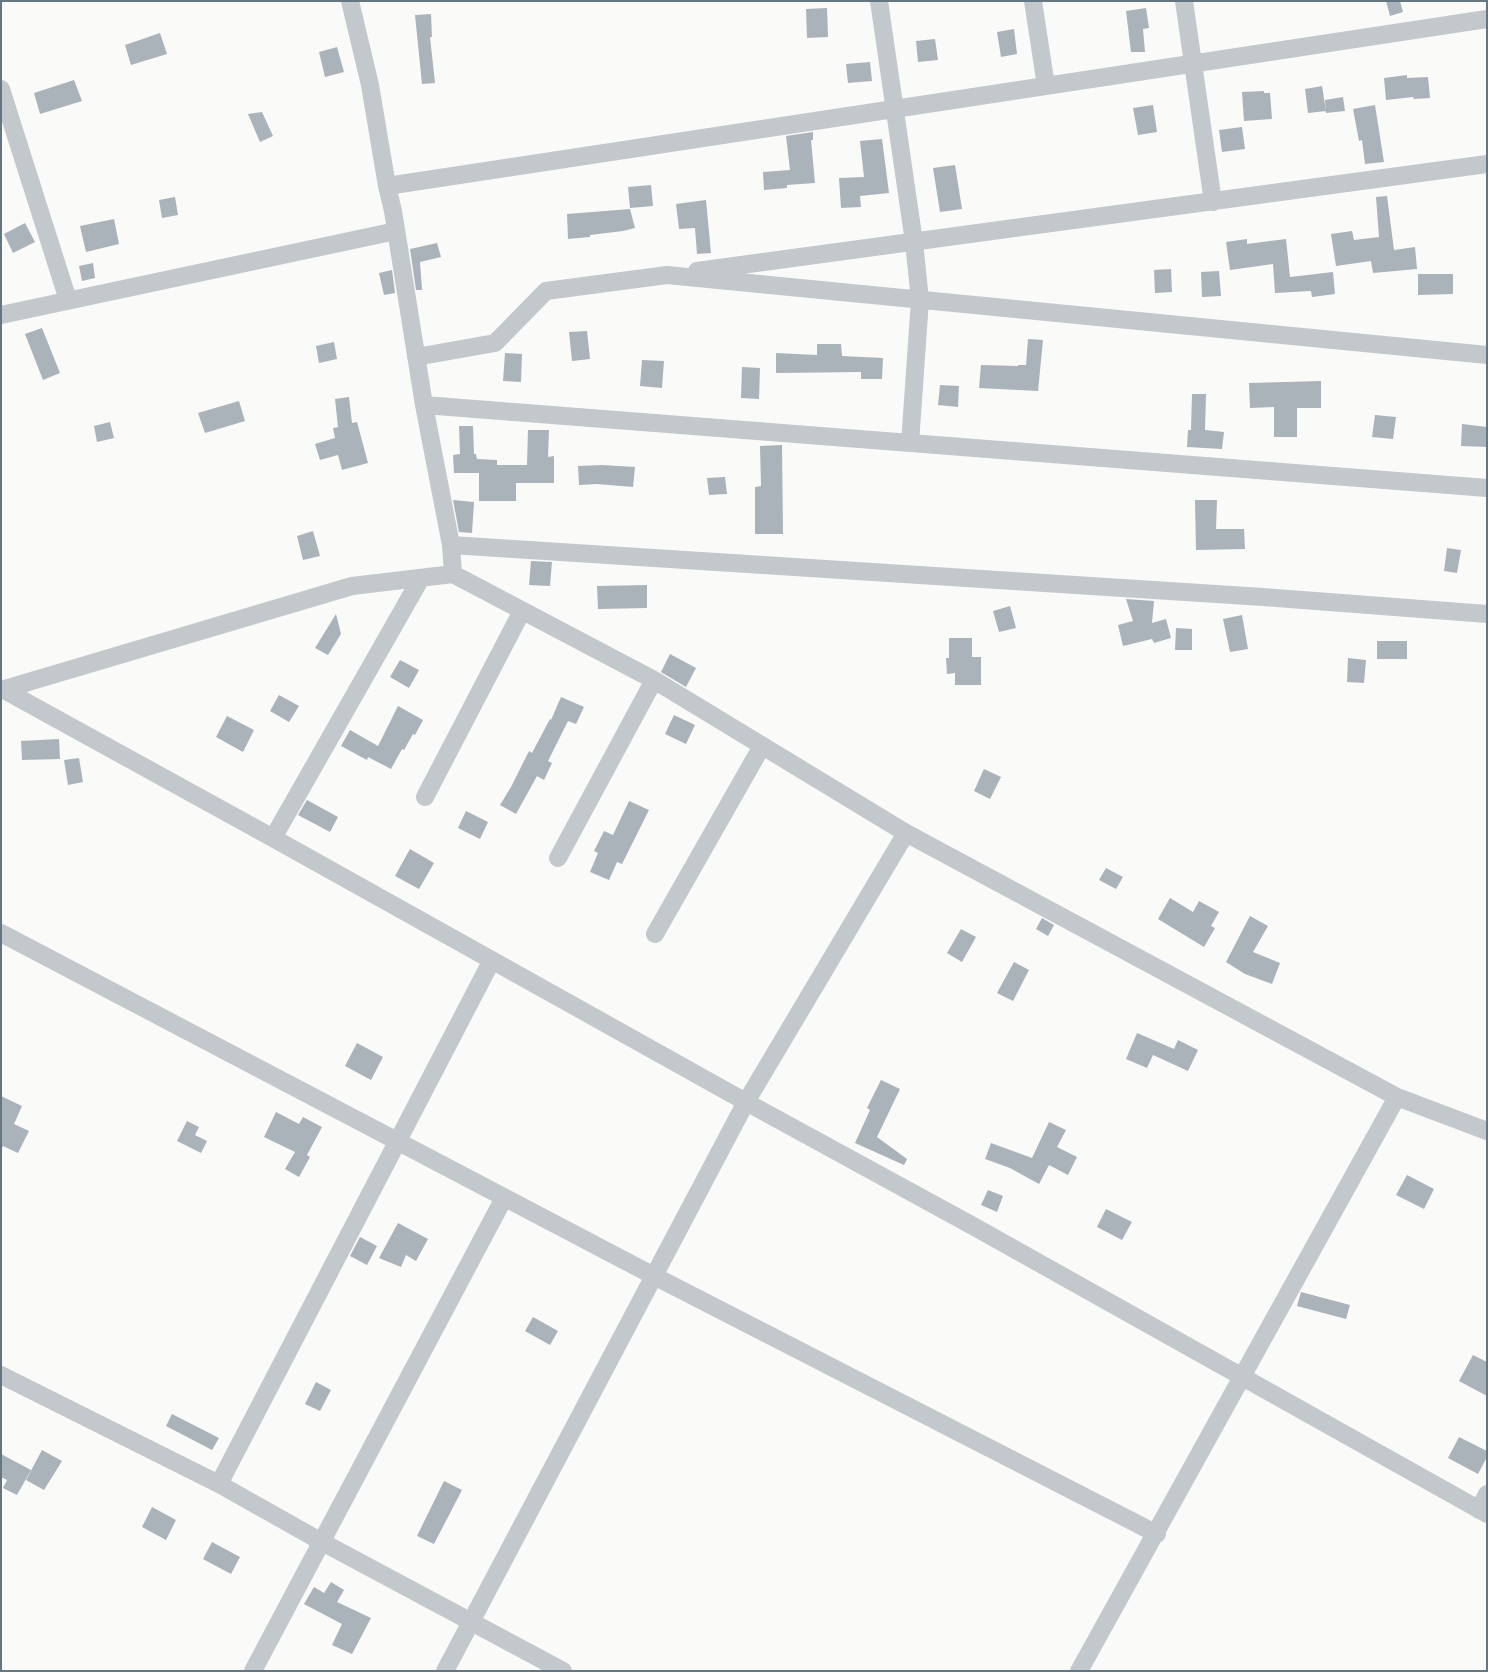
<!DOCTYPE html>
<style>
body{margin:0}
#map{position:relative;width:1488px;height:1672px;overflow:hidden;background:#fafaf8;font-family:"Open Sans",sans-serif}
canvas{display:block}
.frame{position:absolute;inset:0;border:2px solid #657683;pointer-events:none}
</style>
<div id="map">
<canvas width="1488" height="1672"></canvas>
<div class="frame"></div>
</div>
<script>
const c = document.querySelector('canvas').getContext('2d');
c.lineJoin = 'round';
function fillPath(path, color) { c.fillStyle = color; c.fill(path, 'evenodd'); }
const toPath = rows => new Path2D(rows.map(r => 'M' + r).join(''));
function trace(path, color, width, dash) { c.strokeStyle = color; c.lineWidth = width; c.lineCap = dash ? 'butt' : 'round'; c.setLineDash(dash || []); c.stroke(path); }
const building = toPath([
 [1386,1,1400,1,1403,12,1390,16],
 [827,8,828,37,807,38,806,9],
 [1146,8,1149,28,1143,29,1145,52,1131,52,1126,11],
 [431,14,432,37,430,37,435,83,422,84,415,15],
 [1014,29,1017,54,1001,57,997,32],
 [160,33,167,54,131,65,125,45],
 [935,39,938,60,918,62,916,41],
 [337,47,344,72,325,77,319,52],
 [870,62,872,81,848,83,846,64],
 [1407,75,1407,78,1428,77,1430,98,1414,99,1413,97,1386,100,1384,78],
 [74,80,82,101,40,114,34,93],
 [1322,86,1326,111,1308,113,1305,89],
 [1264,91,1264,93,1270,93,1272,119,1244,121,1242,92],
 [1343,97,1345,111,1326,113,1325,100],
 [1153,105,1157,132,1138,135,1133,108],
 [1375,105,1384,162,1365,164,1362,140,1359,141,1353,109],
 [262,112,273,136,260,142,248,114],
 [1242,127,1245,149,1222,152,1219,130],
 [813,132,813,140,811,140,815,183,787,185,787,188,764,190,763,172,790,170,786,136],
 [882,139,889,193,860,196,861,207,841,208,839,178,864,177,860,141],
 [955,165,962,209,940,212,933,168],
 [651,185,653,206,630,208,628,187],
 [1387,196,1394,250,1415,247,1417,269,1373,273,1371,261,1336,266,1331,234,1352,231,1354,240,1379,237,1376,197],
 [175,197,178,215,162,218,159,200],
 [706,200,711,253,697,254,695,228,679,229,676,204],
 [630,209,635,228,623,231,590,235,590,237,568,239,567,214],
 [114,219,119,244,86,252,80,226],
 [25,223,35,242,13,253,4,234],
 [1247,239,1247,244,1286,239,1290,277,1333,272,1335,294,1312,297,1311,291,1275,293,1273,264,1230,270,1226,242],
 [437,243,441,257,420,262,422,290,416,290,410,249],
 [93,263,95,278,82,281,79,266],
 [1171,269,1172,292,1155,293,1154,270],
 [392,270,395,293,384,295,379,273],
 [1219,271,1221,296,1202,297,1201,272],
 [1418,274,1453,274,1453,294,1418,295],
 [42,328,60,373,43,380,25,334],
 [587,331,590,359,572,361,569,332],
 [1028,339,1043,340,1038,391,979,388,981,365,1018,366,1018,365,1026,365],
 [334,342,337,359,319,363,316,346],
 [817,344,841,344,842,356,883,358,882,379,861,379,861,372,776,373,776,353,817,355],
 [505,353,522,354,521,382,503,381],
 [642,360,664,361,662,388,640,386],
 [742,367,760,368,759,399,741,398],
 [1321,381,1321,408,1297,408,1297,437,1274,437,1274,407,1250,408,1249,383],
 [940,385,959,386,958,407,938,405],
 [1192,394,1206,394,1205,430,1224,432,1222,449,1187,447,1188,430,1191,430],
 [349,397,352,423,357,422,368,463,342,470,338,455,320,460,315,444,335,438,333,428,338,427,335,399],
 [239,401,245,421,205,433,198,413],
 [1375,415,1396,417,1393,439,1372,437],
 [110,422,114,438,97,442,94,426],
 [1462,424,1487,427,1487,447,1461,446],
 [459,426,473,426,474,454,476,454,477,459,497,460,497,465,527,465,528,430,549,430,548,457,554,456,554,483,516,483,516,501,479,501,479,473,454,473,453,455,460,454],
 [782,445,783,534,755,534,755,487,761,486,760,446],
 [602,465,635,467,633,487,597,484,579,485,578,466],
 [725,477,727,494,709,495,707,478],
 [453,500,474,502,472,533,459,532],
 [1195,500,1217,500,1216,529,1244,529,1245,549,1196,550],
 [313,531,320,556,303,560,297,536],
 [1447,548,1461,550,1457,573,1444,571],
 [531,561,552,562,550,586,529,585],
 [647,585,647,608,598,609,597,586],
 [1126,599,1154,601,1152,623,1166,619,1171,638,1154,643,1152,639,1123,646,1118,625,1133,621],
 [1010,606,1016,628,999,632,993,611],
 [336,614,341,634,328,655,315,648],
 [1242,615,1248,649,1230,652,1223,619],
 [1176,628,1192,629,1192,650,1175,650],
 [949,638,972,638,972,657,981,657,981,685,955,685,955,673,947,674,946,658,949,658],
 [1377,641,1407,641,1407,659,1377,659],
 [670,654,696,668,686,687,661,672],
 [1348,658,1366,660,1364,683,1347,682],
 [400,660,419,670,409,688,390,677],
 [279,695,299,706,289,722,270,711],
 [561,697,584,707,576,724,568,721,548,761,552,763,544,780,537,776,516,814,500,805,511,787,529,751,532,753,550,719,551,720],
 [398,706,423,720,415,735,413,734,404,750,402,749,391,769,368,757,367,760,341,746,350,730,378,746],
 [674,715,695,725,686,744,665,734],
 [227,716,254,730,243,752,216,737],
 [59,739,60,759,22,760,21,741],
 [79,758,83,782,68,785,64,760],
 [984,769,1001,777,990,799,974,791],
 [307,800,338,817,330,832,298,815],
 [629,801,649,810,622,864,617,862,609,880,590,872,598,853,594,851,604,831,613,835],
 [466,811,488,822,480,839,458,828],
 [410,849,434,863,419,889,395,876],
 [1106,868,1123,877,1116,889,1099,880],
 [1170,898,1193,912,1199,901,1219,912,1211,926,1215,928,1204,947,1158,919],
 [1250,916,1268,926,1253,952,1280,963,1272,984,1245,974,1226,962],
 [1042,918,1054,925,1048,936,1036,929],
 [961,929,976,937,962,962,947,953],
 [1014,962,1029,970,1013,1001,997,993],
 [1137,1033,1174,1049,1178,1040,1198,1050,1188,1071,1153,1055,1147,1068,1126,1059],
 [357,1043,383,1057,371,1080,345,1066],
 [881,1080,900,1089,877,1137,907,1159,904,1165,855,1143,870,1110,867,1108],
 [1,1096,22,1106,14,1124,29,1131,18,1153,3,1146,1,1150],
 [276,1112,299,1124,303,1117,322,1127,307,1155,310,1157,299,1177,285,1169,295,1152,264,1137],
 [187,1121,199,1127,195,1135,207,1141,201,1153,177,1141],
 [1049,1122,1066,1130,1057,1147,1077,1157,1068,1175,1049,1165,1039,1184,1010,1168,985,1159,991,1143,1032,1158],
 [1407,1175,1434,1189,1424,1209,1396,1195],
 [988,1190,1003,1196,997,1212,981,1205],
 [1106,1209,1132,1222,1122,1240,1097,1227],
 [398,1223,428,1239,416,1261,406,1255,401,1267,379,1258],
 [360,1237,377,1246,367,1265,350,1256],
 [1301,1292,1350,1305,1346,1319,1297,1306],
 [533,1317,558,1331,550,1345,525,1331],
 [1473,1355,1487,1362,1487,1396,1459,1381],
 [316,1382,331,1390,320,1411,305,1404],
 [172,1414,219,1438,212,1450,166,1426],
 [1459,1437,1487,1451,1487,1457,1478,1474,1448,1458],
 [42,1450,62,1461,44,1490,26,1480],
 [1,1454,31,1470,17,1495,3,1488,7,1480,1,1477],
 [444,1481,462,1490,434,1544,417,1536],
 [152,1507,176,1520,166,1540,142,1527],
 [212,1542,240,1557,231,1574,203,1559],
 [331,1582,344,1590,337,1602,371,1618,352,1654,332,1645,342,1624,304,1604,314,1587,324,1593]
]);
const minor = toPath([
 [350,1,370,85,387,186,393,211,424,405,451,545,453,574,654,680,906,833,1397,1097,1487,1131],
 [879,1,914,242,920,300,910,443],
 [1033,1,1046,86],
 [1184,1,1213,202],
 [1,89,68,300],
 [387,186,1487,19],
 [697,271,1487,164],
 [1,315,396,231],
 [416,357,495,343,546,291,667,275,1487,355],
 [424,405,1487,488],
 [451,545,1263,597,1487,614],
 [1,690,352,586,453,574],
 [4,690,273,838,746,1102,973,1226,1487,1514],
 [425,797,522,611],
 [273,838,421,578],
 [558,858,654,680],
 [1,933,654,1276,1157,1534],
 [655,934,762,746],
 [1,1375,219,1484,322,1542,563,1671],
 [219,1484,492,960],
 [1479,1510,1487,1494],
 [253,1671,504,1198],
 [445,1671,746,1102,906,833],
 [1079,1671,1397,1097]
]);
fillPath(building, '#aab3b9');
trace(minor, '#c3c8cc', 18);
</script>
